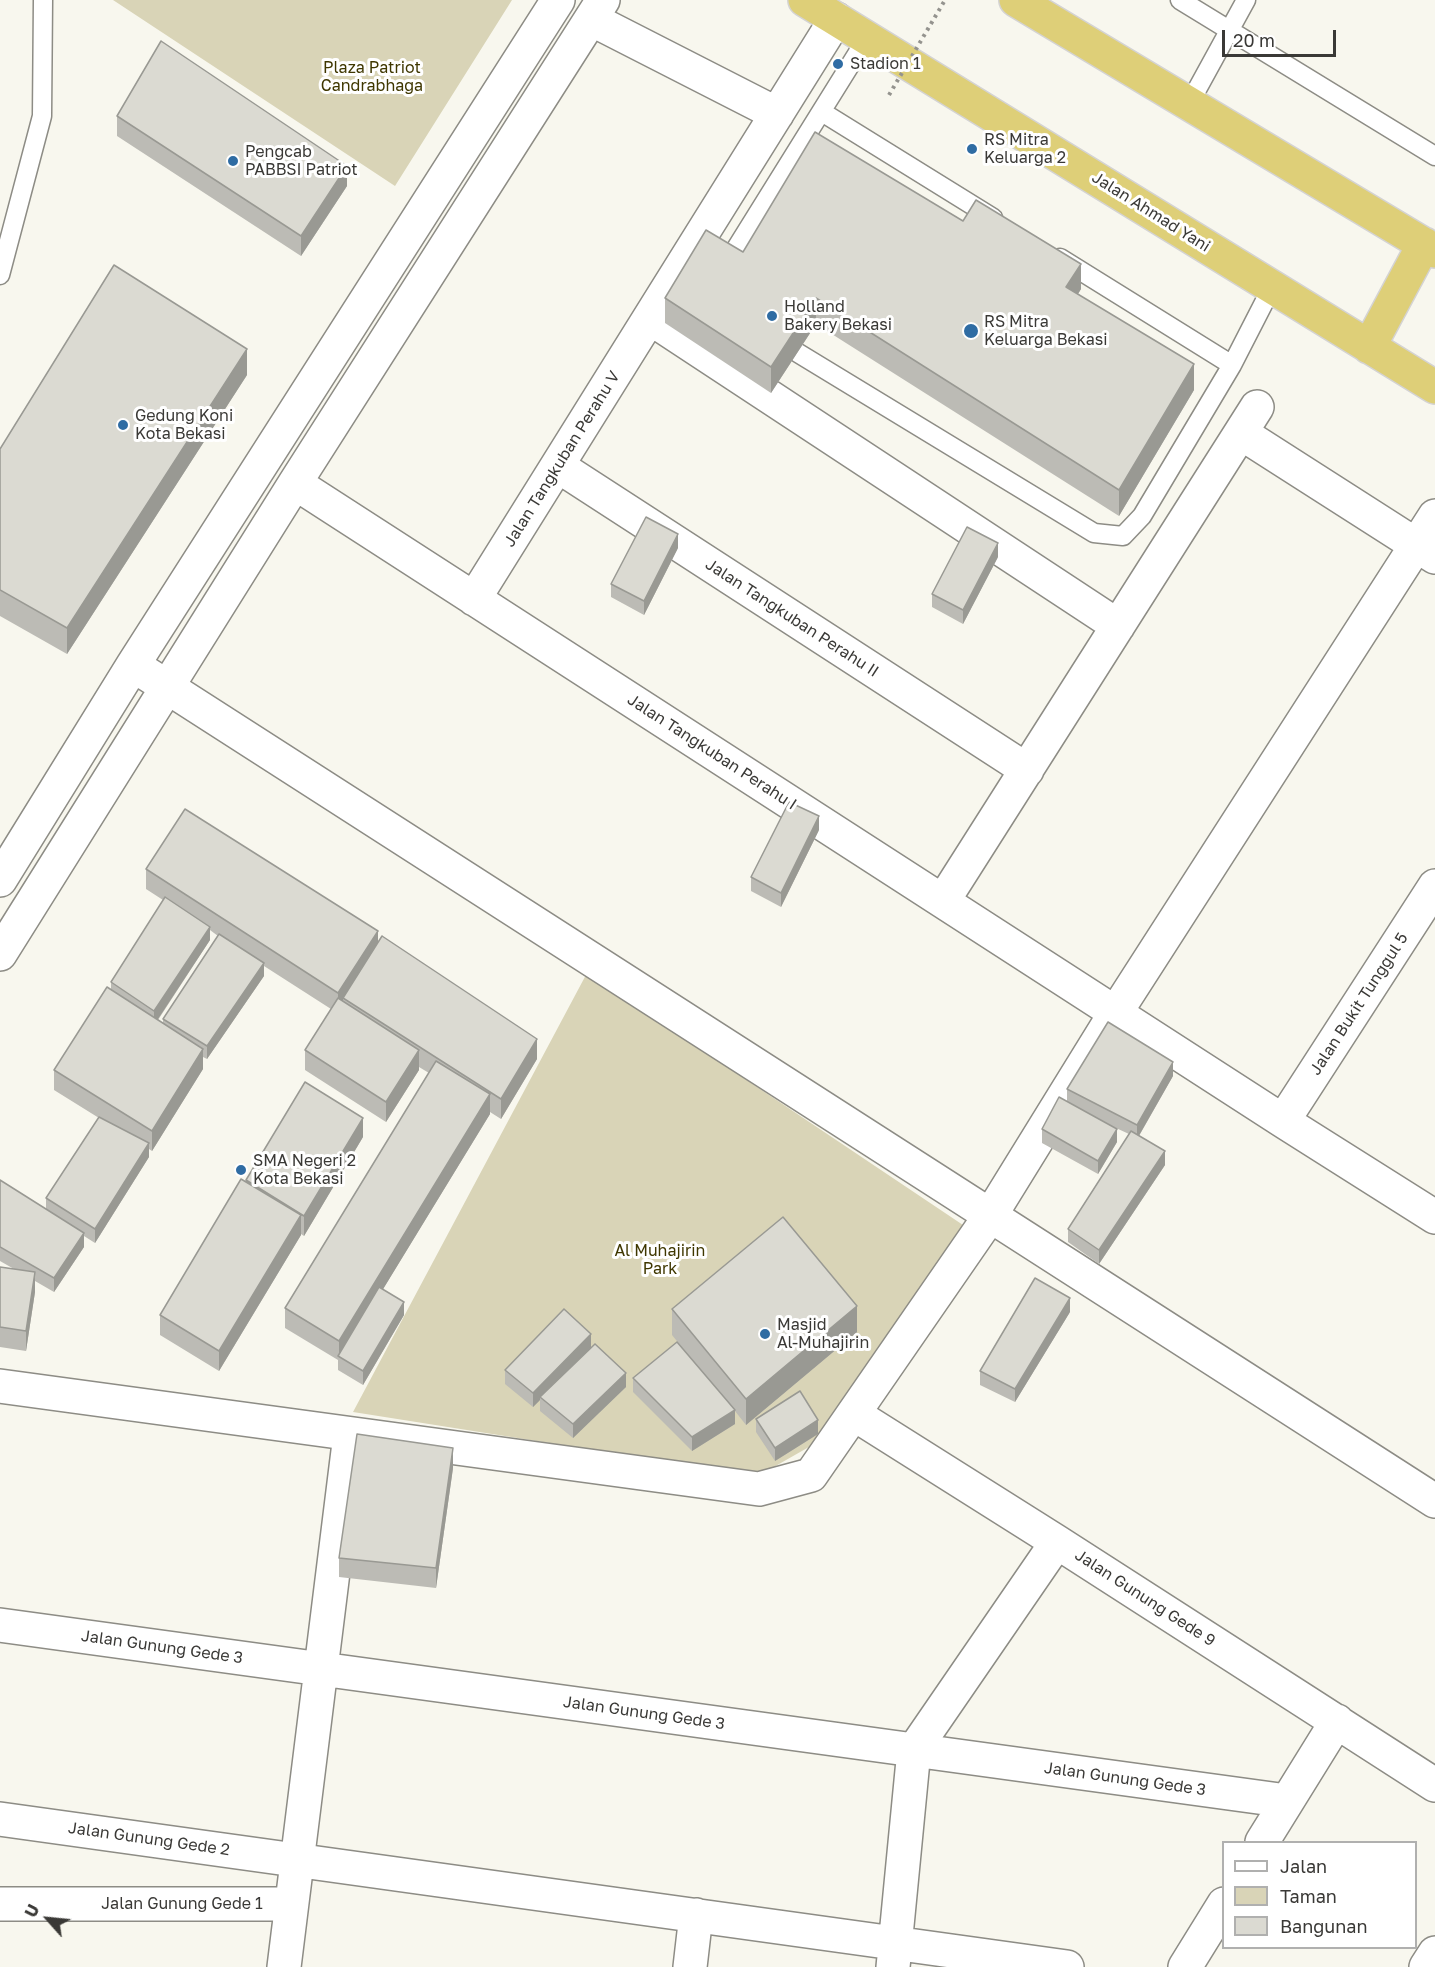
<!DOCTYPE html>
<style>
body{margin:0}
#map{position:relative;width:1435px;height:1967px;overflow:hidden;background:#f8f7ee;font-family:"Golos Text",sans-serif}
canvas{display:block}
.legend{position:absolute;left:1222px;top:1841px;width:195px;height:108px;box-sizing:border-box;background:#fff;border:2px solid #b0b0af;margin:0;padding:8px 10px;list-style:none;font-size:18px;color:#3a3936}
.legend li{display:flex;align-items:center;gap:12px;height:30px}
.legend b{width:30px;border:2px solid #b0b0af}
.north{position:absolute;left:18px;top:1889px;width:60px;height:60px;-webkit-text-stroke:4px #fff;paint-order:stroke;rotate:297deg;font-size:16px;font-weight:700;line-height:24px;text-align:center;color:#3a3936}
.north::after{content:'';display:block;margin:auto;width:21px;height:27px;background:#3a3936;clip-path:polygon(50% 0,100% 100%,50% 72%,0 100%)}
.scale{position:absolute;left:1222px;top:30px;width:114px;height:27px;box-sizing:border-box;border:3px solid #3a3936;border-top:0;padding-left:8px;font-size:18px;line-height:21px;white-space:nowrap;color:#3a3936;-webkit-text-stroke:4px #fff;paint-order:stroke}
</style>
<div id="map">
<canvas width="1435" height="1967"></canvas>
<ul class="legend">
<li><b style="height:8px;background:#fff"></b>Jalan</li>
<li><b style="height:16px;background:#d9d4b7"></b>Taman</li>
<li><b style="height:16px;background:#dbdad2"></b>Bangunan</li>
</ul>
<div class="north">U</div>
<div class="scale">20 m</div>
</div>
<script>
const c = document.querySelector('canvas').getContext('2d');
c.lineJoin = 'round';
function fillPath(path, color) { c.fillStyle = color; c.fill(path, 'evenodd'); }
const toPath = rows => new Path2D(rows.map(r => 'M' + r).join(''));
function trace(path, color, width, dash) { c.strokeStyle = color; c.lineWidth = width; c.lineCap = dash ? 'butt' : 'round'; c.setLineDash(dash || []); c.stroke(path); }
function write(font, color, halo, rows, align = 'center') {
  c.font = font + ' "Golos Text",sans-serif'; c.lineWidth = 6; c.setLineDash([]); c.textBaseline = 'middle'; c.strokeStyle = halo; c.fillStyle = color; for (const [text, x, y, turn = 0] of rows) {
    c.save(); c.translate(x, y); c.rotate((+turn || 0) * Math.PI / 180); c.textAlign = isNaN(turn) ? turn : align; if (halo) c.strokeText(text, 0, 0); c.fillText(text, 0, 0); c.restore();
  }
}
const green = toPath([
 [113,0,512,0,395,186],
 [587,973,963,1225,823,1439,758,1476,353,1412]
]);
const lane = toPath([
 [1180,0,1435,156],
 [1189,104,1246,0],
 [822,112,993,218],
 [1060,258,1232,365],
 [725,266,867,38],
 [0,275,42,116,43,0],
 [798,353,1094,533,1123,536,1142,516,1232,365,1272,287]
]);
const street = toPath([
 [591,19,777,114],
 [650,318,1118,626],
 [1241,433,1435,557],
 [558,466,1027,770],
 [295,483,1283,1121,1435,1217],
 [474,599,836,19],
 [133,665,1435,1501],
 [0,880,133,665,558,0],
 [943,901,1257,407],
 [0,954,295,483,603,0],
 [1283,1121,1435,886],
 [0,1386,759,1489,811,1475,990,1216,1116,1012,1435,516],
 [854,1414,1057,1542,1435,1785],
 [0,1625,1287,1801],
 [0,1819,1067,1967],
 [1262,1842,1337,1721],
 [0,1904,291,1904],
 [284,1967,350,1435],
 [690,1967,696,1915],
 [893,1967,914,1750,1057,1542],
 [1185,1967,1224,1904],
 [1426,1967,1435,1953]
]);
const highway = toPath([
 [805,0,1435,387],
 [1016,0,1435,251],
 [1369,347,1424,244]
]);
const pathBridge = toPath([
 [889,95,945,0]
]);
const wall = toPath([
 [117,116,347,186,301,256,117,136],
 [963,221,1081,289,1078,294,1194,390,1119,516,816,324,771,393,665,323,665,298,743,252],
 [247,375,67,654,0,616,0,449],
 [678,548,644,615,611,597,611,584],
 [998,557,963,624,932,607,932,594],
 [819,830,781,907,751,891,751,877],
 [146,869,378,943,537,1059,501,1119,490,1112,490,1114,383,1289,404,1315,363,1385,338,1370,338,1360,285,1328,285,1308,429,1073,419,1067,419,1070,386,1122,305,1070,305,1050,331,1009,264,966,264,976,207,1059,203,1057,203,1069,152,1151,149,1149,149,1157,95,1243,84,1236,84,1247,54,1292,35,1281,35,1292,26,1351,0,1347,0,1267,14,1269,0,1261,0,1180,46,1209,46,1198,99,1118,54,1090,54,1070,111,990,111,982,163,900,146,889],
 [210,930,218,936,163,1019,163,1023,158,1020,210,940],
 [1173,1076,1139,1136,1165,1165,1099,1264,1068,1242,1068,1229,1129,1134,1103,1122,1117,1142,1098,1174,1042,1143,1042,1129,1067,1102,1067,1089],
 [363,1137,304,1236,301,1234,301,1235,219,1371,160,1335,160,1315,246,1182,246,1180],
 [672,1309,857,1332,746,1425,735,1411,735,1424,692,1451,633,1392,633,1378,710,1382,672,1335],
 [1070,1312,1015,1402,980,1385,980,1371],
 [591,1348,626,1387,573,1438,540,1411,540,1400,533,1407,505,1384,505,1370],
 [756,1419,818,1434,775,1461,756,1432],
 [453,1468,436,1588,339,1577,339,1558]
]);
const shadedWall = toPath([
 [347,166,347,186,301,256,301,236],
 [1081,264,1081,289,1066,313,1066,287],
 [816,298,816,324,771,393,771,367],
 [247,349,247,375,67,654,67,628],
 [1194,364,1194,390,1119,516,1119,490],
 [678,534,678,548,644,615,644,601],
 [998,543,998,557,963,624,963,610],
 [819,816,819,830,781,907,781,893],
 [210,927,210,940,154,1025,154,1011],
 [378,931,378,951,343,998,343,1006,338,1013,338,993],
 [264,963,264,976,207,1059,207,1046],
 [537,1039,537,1059,501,1119,501,1099],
 [203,1049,203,1069,152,1151,152,1131],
 [419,1050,419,1070,386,1122,386,1102],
 [1173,1062,1173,1076,1137,1139,1137,1125],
 [490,1094,490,1114,341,1358,339,1357,339,1341],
 [363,1118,363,1137,304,1236,304,1216],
 [1117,1129,1117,1142,1098,1174,1098,1161],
 [149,1143,149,1157,95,1243,95,1229],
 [1165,1151,1165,1165,1099,1264,1099,1250],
 [301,1215,301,1235,219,1371,219,1351],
 [84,1233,84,1247,54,1292,54,1278],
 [35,1272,35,1292,26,1351,26,1331],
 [1070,1298,1070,1312,1015,1402,1015,1389],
 [404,1302,404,1315,363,1385,363,1371],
 [857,1306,857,1332,746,1425,746,1399],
 [591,1334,591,1348,540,1397,540,1400,533,1407,533,1393],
 [626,1373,626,1387,573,1438,573,1424],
 [735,1410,735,1424,692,1451,692,1437],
 [818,1420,818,1434,775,1461,775,1448],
 [453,1448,453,1468,436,1588,436,1568]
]);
const building = toPath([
 [161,41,347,166,301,236,117,116,161,41],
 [815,132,963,221,976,200,1081,264,1066,287,1194,364,1119,490,816,298,771,367,665,298,706,230,743,252,815,132],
 [114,265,247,349,67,628,0,590,0,449,114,265],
 [646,517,678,534,644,601,611,584,646,517],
 [967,527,998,543,963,610,932,594,967,527],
 [789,802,819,816,781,893,751,877,789,802],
 [185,809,378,931,338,993,146,869,185,809],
 [165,897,210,927,154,1011,111,982,165,897],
 [219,934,264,963,207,1046,163,1019,219,934],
 [382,936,537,1039,501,1099,343,998,382,936],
 [107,987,203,1049,152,1131,54,1070,107,987],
 [338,998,419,1050,386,1102,305,1050,338,998],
 [1108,1022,1173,1062,1137,1125,1067,1089,1108,1022],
 [436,1061,490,1094,339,1341,285,1308,436,1061],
 [305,1082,363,1118,304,1216,246,1180,305,1082],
 [1059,1097,1117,1129,1098,1161,1042,1129,1059,1097],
 [99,1117,149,1143,95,1229,46,1198,99,1117],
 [1131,1131,1165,1151,1099,1250,1068,1229,1131,1131],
 [241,1179,301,1215,219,1351,160,1315,241,1179],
 [0,1180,84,1233,54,1278,0,1247,0,1180],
 [783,1217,857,1306,746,1399,672,1309,783,1217],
 [0,1267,35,1272,26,1331,0,1327,0,1267],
 [1035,1278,1070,1298,1015,1389,980,1371,1035,1278],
 [379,1287,404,1302,363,1371,338,1356,379,1287],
 [564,1309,591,1334,533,1393,505,1370,564,1309],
 [677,1342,735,1410,692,1437,633,1378,677,1342],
 [595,1344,626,1373,573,1424,540,1397,595,1344],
 [800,1391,818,1420,775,1448,756,1419,800,1391],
 [357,1434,453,1448,436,1568,339,1558,357,1434]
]);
const markers = [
 [838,64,6,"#2f6ca3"],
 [972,149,6,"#2f6ca3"],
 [233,161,6,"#2f6ca3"],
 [772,316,6,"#2f6ca3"],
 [971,331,8,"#2f6ca3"],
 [123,425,6,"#2f6ca3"],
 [241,1170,6,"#2f6ca3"],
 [765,1334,6,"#2f6ca3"]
];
const poiNames = [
 ["Stadion 1",850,64],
 ["RS Mitra",984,140],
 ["Keluarga 2",984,158],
 ["Pengcab",245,152],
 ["PABBSI Patriot",245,170],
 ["Holland",784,307],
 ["Bakery Bekasi",784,325],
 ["RS Mitra",984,322],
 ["Keluarga Bekasi",984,340],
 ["Gedung Koni",135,416],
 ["Kota Bekasi",135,434],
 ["SMA Negeri 2",253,1161],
 ["Kota Bekasi",253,1179],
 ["Masjid",777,1325],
 ["Al-Muhajirin",777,1343]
];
const parkNames = [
 ["Plaza Patriot",372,68],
 ["Candrabhaga",372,86],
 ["Al Muhajirin",660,1251],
 ["Park",660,1269]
];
const streetNames = [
 ["Jalan Ahmad Yani",1151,212,32],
 ["Jalan Tangkuban Perahu V",562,459,-58],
 ["Jalan Tangkuban Perahu II",792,618,33],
 ["Jalan Tangkuban Perahu I",712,752,33],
 ["Jalan Bukit Tunggul 5",1359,1004,-57],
 ["Jalan Gunung Gede 9",1145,1598,33],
 ["Jalan Gunung Gede 3",162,1647,8],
 ["Jalan Gunung Gede 3",644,1713,8],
 ["Jalan Gunung Gede 3",1125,1779,8],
 ["Jalan Gunung Gede 2",149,1839,8],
 ["Jalan Gunung Gede 1",182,1904]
];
fillPath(green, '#d9d4b7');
trace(lane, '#8d8c85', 21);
trace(street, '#8d8c85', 36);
trace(highway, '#d4d3d3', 36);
trace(lane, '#fff', 18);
trace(street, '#fff', 33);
trace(highway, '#decf78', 33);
trace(pathBridge, '#94938e', 4, [3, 4.5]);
fillPath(wall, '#bcbbb5');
fillPath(shadedWall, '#999993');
fillPath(building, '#dbdad2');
trace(building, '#999993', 1.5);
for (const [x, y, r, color] of markers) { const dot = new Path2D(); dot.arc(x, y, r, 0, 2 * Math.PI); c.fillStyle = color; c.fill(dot); trace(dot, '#fff', 2); }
write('16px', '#3a3936', '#fff', poiNames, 'left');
write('16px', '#3f3700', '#fff', parkNames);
write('16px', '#3a3936', '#fff', streetNames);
</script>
